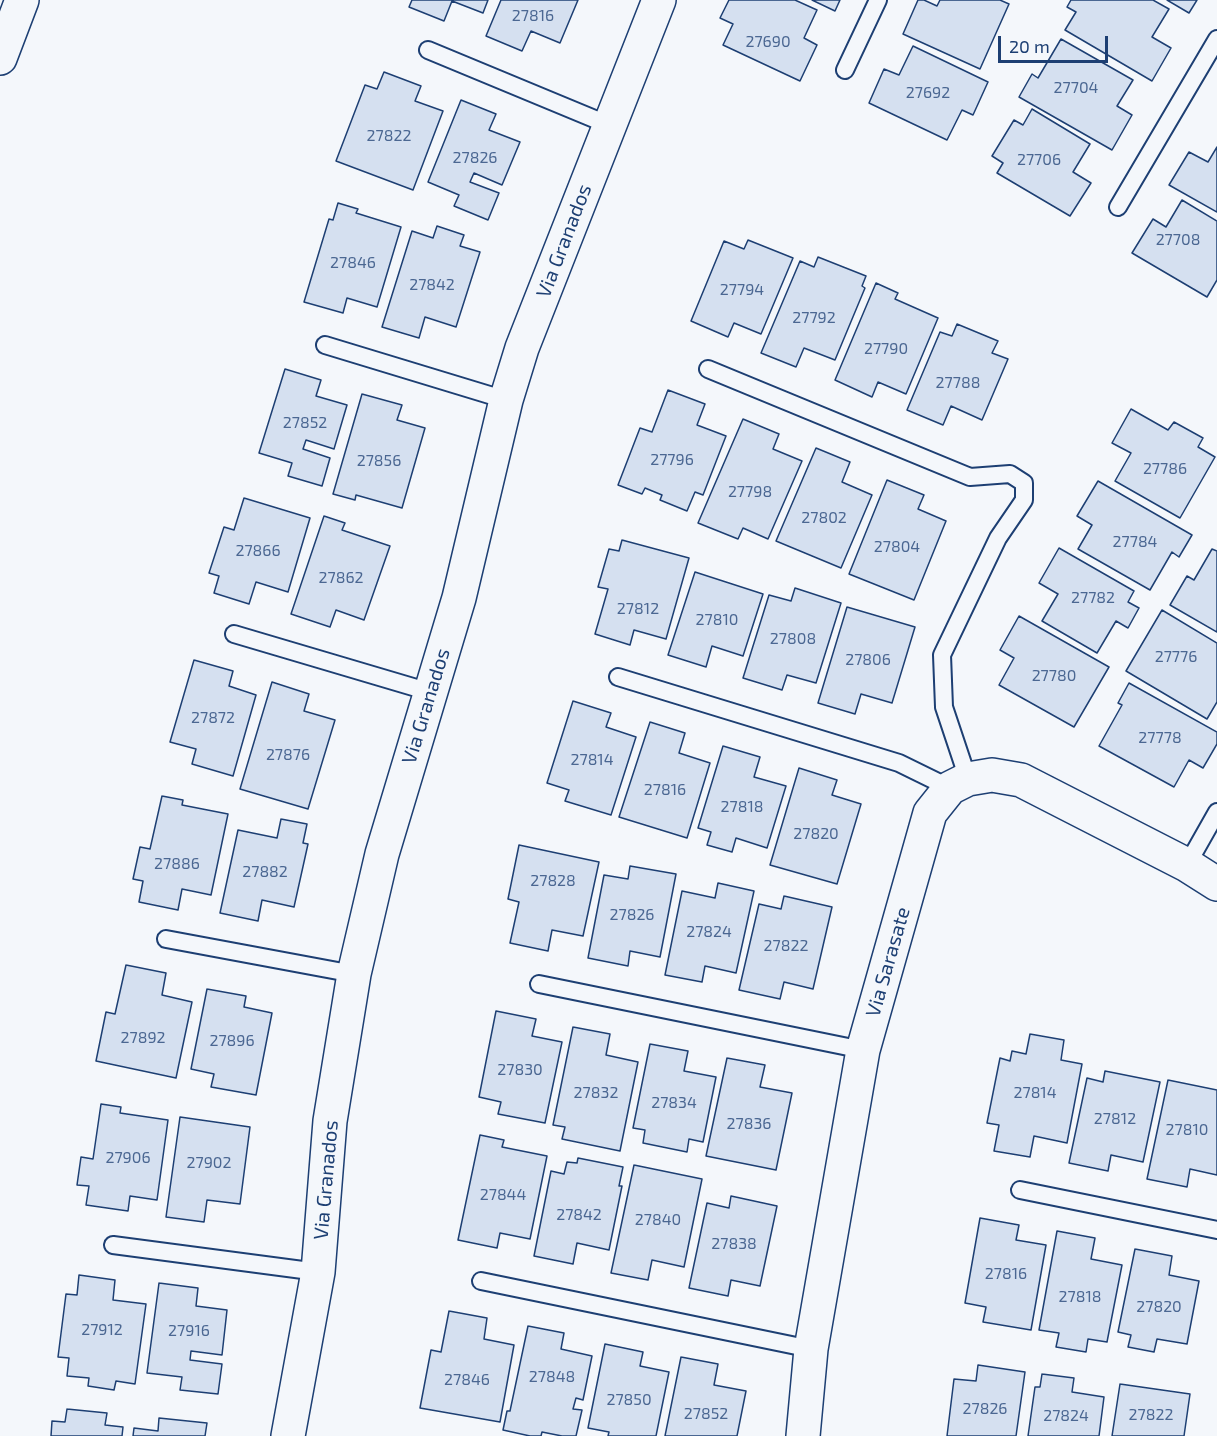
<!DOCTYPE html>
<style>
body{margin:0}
#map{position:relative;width:1217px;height:1436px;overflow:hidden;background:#f4f7fb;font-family:"Exo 2",sans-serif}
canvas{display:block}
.scale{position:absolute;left:998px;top:36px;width:110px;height:27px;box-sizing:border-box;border:3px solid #1d3f73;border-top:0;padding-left:8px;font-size:18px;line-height:21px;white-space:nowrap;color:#1d3f73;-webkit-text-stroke:4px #f4f7fb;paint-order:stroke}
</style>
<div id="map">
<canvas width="1217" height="1436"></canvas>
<div class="scale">20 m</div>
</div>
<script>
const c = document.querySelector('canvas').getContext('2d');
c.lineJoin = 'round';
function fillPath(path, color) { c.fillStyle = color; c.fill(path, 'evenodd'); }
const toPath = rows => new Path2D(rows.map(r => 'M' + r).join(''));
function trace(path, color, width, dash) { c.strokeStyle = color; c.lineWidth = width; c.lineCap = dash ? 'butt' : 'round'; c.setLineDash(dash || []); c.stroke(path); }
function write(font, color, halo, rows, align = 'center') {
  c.font = font + ' "Exo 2",sans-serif'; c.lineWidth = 4.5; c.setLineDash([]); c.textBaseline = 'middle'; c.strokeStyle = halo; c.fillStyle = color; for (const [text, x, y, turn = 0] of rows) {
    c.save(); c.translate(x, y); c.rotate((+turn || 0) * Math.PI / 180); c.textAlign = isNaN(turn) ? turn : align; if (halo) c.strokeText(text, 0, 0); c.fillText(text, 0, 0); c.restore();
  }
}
const building = toPath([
 [412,0,488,0,483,13,452,1,444,21,409,7,412,0],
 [501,0,578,0,560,43,531,31,522,51,486,36,501,0],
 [729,0,795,0,817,10,804,38,817,45,800,81,723,45,733,24,720,18,729,0],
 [812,0,840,0,835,11,812,0],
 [918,0,924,0,937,6,940,0,1000,0,1009,4,980,69,903,34,918,0],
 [1071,0,1153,0,1169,9,1152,37,1171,48,1152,81,1065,30,1076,12,1067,7,1071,0],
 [1167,0,1197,0,1189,13,1167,0],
 [1061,39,1133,80,1117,106,1132,115,1112,150,1019,97,1032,74,1038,78,1061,39],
 [913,46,988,82,973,115,962,110,947,140,869,103,884,69,899,75,913,46],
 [384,72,421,86,415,101,443,111,413,190,336,161,365,85,377,89,384,72],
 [461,100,496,114,489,130,520,142,502,185,474,173,470,182,499,193,488,220,454,206,459,195,428,182,461,100],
 [1032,109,1090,144,1073,172,1091,183,1070,216,997,173,1003,163,992,156,1014,120,1023,125,1032,109],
 [1217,147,1217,212,1169,185,1189,152,1208,162,1217,147],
 [1182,200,1217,221,1217,280,1207,297,1132,253,1153,219,1166,227,1182,200],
 [338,203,358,209,356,213,401,227,377,307,347,298,343,313,304,302,329,219,333,220,338,203],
 [437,226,464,235,460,246,480,252,456,327,425,317,419,338,382,327,412,231,433,238,437,226],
 [748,240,793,258,761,334,734,323,728,337,691,321,724,241,744,249,748,240],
 [818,257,866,276,862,286,865,288,835,360,804,348,796,367,761,353,800,261,814,267,818,257],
 [876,283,898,293,895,299,938,318,906,394,878,382,872,397,835,380,876,283],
 [957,324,998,341,992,353,1008,359,982,420,951,406,943,425,907,410,940,332,952,336,957,324],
 [285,369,321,380,316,396,347,405,334,449,306,440,303,449,330,458,322,486,288,476,292,463,259,453,285,369],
 [668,390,705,404,697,425,726,436,703,495,695,492,687,511,660,500,662,495,645,488,642,494,618,485,640,428,652,432,668,390],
 [362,394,402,405,397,420,425,428,402,508,356,495,355,500,333,494,362,394],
 [1131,409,1168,430,1174,422,1203,438,1198,447,1215,457,1180,518,1115,481,1131,453,1112,443,1131,409],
 [743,419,779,434,773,449,802,461,768,539,743,528,738,539,698,523,743,419],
 [816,448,850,462,842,482,872,495,841,568,776,541,816,448],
 [887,480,924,495,918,509,946,521,914,600,849,574,887,480],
 [1098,481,1192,535,1179,557,1172,552,1150,590,1078,549,1092,525,1077,516,1098,481],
 [244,498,310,518,288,592,256,582,249,604,214,593,219,576,209,573,224,527,234,530,244,498],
 [324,516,345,523,342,530,390,546,364,620,336,610,330,627,291,614,324,516],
 [622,540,689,558,666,639,634,630,630,645,595,634,608,589,598,587,609,549,619,551,622,540],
 [1059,548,1134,591,1128,602,1139,608,1128,628,1116,621,1097,653,1042,621,1058,594,1039,583,1059,548],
 [1212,549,1217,551,1217,632,1170,605,1187,576,1194,580,1212,549],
 [695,572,763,594,743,656,712,646,706,667,668,655,695,572],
 [795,588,841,603,816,683,787,675,782,690,743,678,769,595,791,601,795,588],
 [847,607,915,627,892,703,861,694,855,714,818,703,847,607],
 [1162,610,1217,643,1217,702,1207,719,1126,671,1162,610],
 [1019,616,1109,667,1074,727,999,685,1014,658,1000,650,1019,616],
 [194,660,233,671,229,686,256,695,233,776,192,764,196,749,170,742,194,660],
 [272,682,309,694,304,711,335,720,308,809,240,789,272,682],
 [1129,683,1217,732,1217,744,1203,768,1189,760,1174,787,1099,746,1122,705,1118,703,1129,683],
 [573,701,611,713,606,727,636,737,611,815,565,801,569,790,547,783,573,701],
 [650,722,685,733,679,753,710,763,687,838,619,817,650,722],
 [723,746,760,757,754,777,786,786,767,848,736,838,732,852,707,845,711,832,698,828,723,746],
 [799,768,837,780,832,795,861,804,837,884,770,865,799,768],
 [162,796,183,800,182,805,228,814,211,895,182,889,178,910,139,902,143,881,133,879,140,847,150,849,162,796],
 [281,819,307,824,303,843,308,844,294,907,262,900,258,921,220,913,238,830,277,838,281,819],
 [519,845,599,862,583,936,552,930,548,951,510,943,519,902,508,899,519,845],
 [630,866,676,874,660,957,630,951,628,966,588,958,604,875,628,879,630,866],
 [718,883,754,891,736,973,705,966,702,982,665,975,682,891,715,898,718,883],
 [784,896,832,907,813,989,784,982,780,999,739,990,759,904,781,909,784,896],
 [126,965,166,973,162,995,192,1002,176,1078,96,1061,106,1012,115,1014,126,965],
 [207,989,246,996,244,1007,272,1013,256,1095,211,1087,214,1074,191,1069,207,989],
 [496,1011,536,1019,532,1036,562,1042,545,1123,498,1114,501,1102,479,1097,496,1011],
 [573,1027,610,1034,606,1055,638,1062,620,1151,562,1139,565,1127,553,1125,573,1027],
 [1030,1034,1064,1040,1061,1060,1082,1064,1067,1143,1034,1136,1030,1157,994,1151,999,1125,987,1123,1000,1058,1010,1061,1012,1051,1026,1054,1030,1034],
 [650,1044,688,1051,684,1071,716,1077,703,1142,689,1139,687,1152,643,1143,645,1130,633,1128,650,1044],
 [727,1058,765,1065,760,1087,792,1093,776,1170,706,1156,727,1058],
 [1105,1071,1160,1082,1143,1162,1111,1155,1108,1171,1069,1163,1087,1078,1103,1082,1105,1071],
 [1168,1080,1217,1090,1217,1175,1190,1169,1187,1187,1147,1179,1168,1080],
 [101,1104,121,1107,120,1113,168,1120,157,1200,130,1196,128,1211,86,1205,89,1186,77,1185,81,1157,93,1159,101,1104],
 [180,1117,250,1127,240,1204,207,1200,204,1222,166,1217,180,1117],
 [480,1135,504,1140,502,1147,547,1156,530,1239,500,1233,497,1248,458,1240,480,1135],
 [578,1158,623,1167,619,1186,622,1186,609,1250,577,1243,573,1264,534,1256,551,1171,564,1174,567,1162,577,1163,578,1158],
 [634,1165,702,1179,684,1267,652,1260,648,1280,611,1273,634,1165],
 [731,1196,777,1206,760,1286,731,1280,728,1296,689,1288,707,1203,729,1208,731,1196],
 [980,1218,1019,1225,1016,1240,1046,1245,1031,1330,983,1322,986,1307,965,1303,980,1218],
 [1057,1231,1095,1238,1091,1259,1122,1265,1107,1342,1088,1339,1086,1352,1056,1347,1059,1333,1039,1330,1057,1231],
 [1135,1249,1172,1256,1169,1275,1199,1281,1187,1344,1157,1339,1154,1352,1128,1347,1131,1335,1118,1332,1135,1249],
 [79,1275,115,1280,113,1300,146,1304,135,1384,116,1381,114,1390,88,1386,89,1378,67,1376,69,1358,58,1357,66,1294,77,1295,79,1275],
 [159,1283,198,1288,196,1306,227,1310,222,1355,191,1351,190,1360,222,1364,218,1394,180,1390,182,1377,147,1373,159,1283],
 [449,1311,487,1318,484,1339,514,1345,500,1422,420,1408,431,1350,441,1352,449,1311],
 [528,1326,564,1333,561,1349,592,1356,583,1400,576,1398,573,1409,582,1410,576,1436,562,1436,542,1432,541,1436,530,1436,503,1430,507,1411,510,1411,528,1326],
 [605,1344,643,1352,640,1366,669,1372,656,1436,608,1436,609,1432,588,1428,605,1344],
 [681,1357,718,1364,714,1385,746,1391,737,1436,665,1436,681,1357],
 [978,1365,1025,1372,1016,1436,947,1436,954,1379,976,1381,978,1365],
 [1042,1374,1074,1378,1072,1392,1104,1397,1099,1436,1028,1436,1035,1387,1040,1387,1042,1374],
 [1120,1384,1190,1394,1184,1436,1112,1436,1120,1384],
 [67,1409,107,1413,105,1425,123,1427,122,1436,51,1436,52,1421,65,1422,67,1409],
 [159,1418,207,1423,205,1436,133,1436,134,1428,158,1431,159,1418]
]);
const lane = toPath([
 [428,50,609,125],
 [845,70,878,0],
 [1118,207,1217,39],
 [325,345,506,400],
 [708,369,970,477,1010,474,1024,483,1024,500,998,538,942,655,944,707,968,779],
 [234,634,430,692],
 [618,677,899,763,950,788],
 [1187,865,1217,812],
 [166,939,354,974],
 [539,984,863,1050],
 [1020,1190,1217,1230],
 [113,1245,318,1272],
 [481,1281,811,1349]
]);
const street = toPath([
 [803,1436,811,1349,863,1050,930,813,950,788,968,779,992,775,1021,780,1187,865,1217,884]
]);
const secondary = toPath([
 [0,58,22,0],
 [288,1436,318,1272,330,1121,354,974,382,854,459,598,506,400,522,348,659,0]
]);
const numberNames = [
 ["27816",533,16],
 ["27690",768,42],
 ["27704",1076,88],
 ["27692",928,93],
 ["27822",389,136],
 ["27826",475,158],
 ["27706",1039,160],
 ["27708",1178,240],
 ["27846",353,263],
 ["27842",432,285],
 ["27794",742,290],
 ["27792",814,318],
 ["27790",886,349],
 ["27788",958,383],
 ["27852",305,423],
 ["27796",672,460],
 ["27856",379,461],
 ["27786",1165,469],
 ["27798",750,492],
 ["27802",824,518],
 ["27784",1135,542],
 ["27804",897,547],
 ["27866",258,551],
 ["27862",341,578],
 ["27782",1093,598],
 ["27812",638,609],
 ["27810",717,620],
 ["27808",793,639],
 ["27776",1176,657],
 ["27806",868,660],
 ["27780",1054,676],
 ["27872",213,718],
 ["27778",1160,738],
 ["27876",288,755],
 ["27814",592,760],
 ["27816",665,790],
 ["27818",742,807],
 ["27820",816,834],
 ["27886",177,864],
 ["27882",265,872],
 ["27828",553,881],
 ["27826",632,915],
 ["27824",709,932],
 ["27822",786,946],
 ["27892",143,1038],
 ["27896",232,1041],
 ["27830",520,1070],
 ["27832",596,1093],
 ["27814",1035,1093],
 ["27834",674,1103],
 ["27812",1115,1119],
 ["27836",749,1124],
 ["27810",1187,1130],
 ["27906",128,1158],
 ["27902",209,1163],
 ["27844",503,1195],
 ["27842",579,1215],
 ["27840",658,1220],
 ["27838",734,1244],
 ["27816",1006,1274],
 ["27818",1080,1297],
 ["27820",1159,1307],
 ["27912",102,1330],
 ["27916",189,1331],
 ["27848",552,1377],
 ["27846",467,1380],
 ["27850",629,1400],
 ["27826",985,1409],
 ["27852",706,1414],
 ["27822",1151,1415],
 ["27824",1066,1416]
];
const streetNames = [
 ["Via Granados",564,241,-69],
 ["Via Granados",426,706,-73],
 ["Via Sarasate",888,962,-74],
 ["Via Granados",326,1180,-85]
];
fillPath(building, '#d5e0f0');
trace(building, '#1d3f73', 1.5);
trace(lane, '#1d3f73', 20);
trace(street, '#1d3f73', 36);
trace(secondary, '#1d3f73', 36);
trace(lane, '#f4f7fb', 16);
trace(street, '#f4f7fb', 33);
trace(secondary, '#f4f7fb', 33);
write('16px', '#4b6792', null, numberNames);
write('20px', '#1d3f73', '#f4f7fb', streetNames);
</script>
